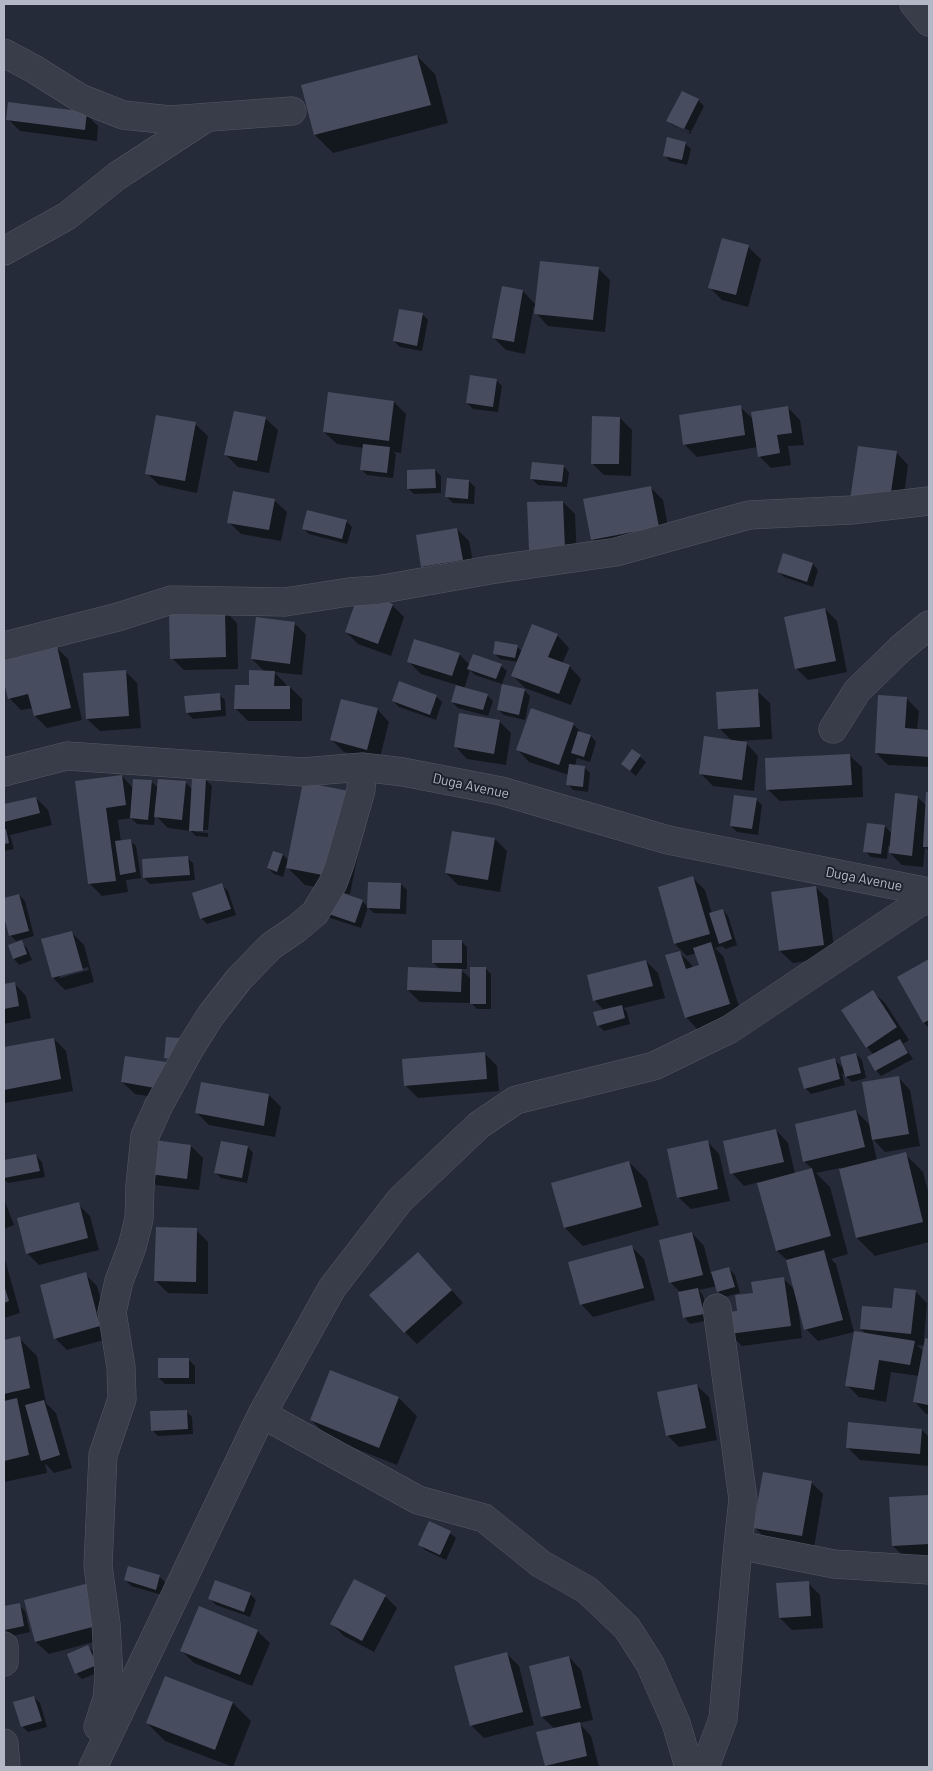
<!DOCTYPE html>
<style>
body{margin:0}
#map{position:relative;width:933px;height:1771px;overflow:hidden;background:#252b39;font-family:Barlow,sans-serif}
canvas{display:block}
.frame{position:absolute;inset:0;border:5px solid #b4b8c6;pointer-events:none}
</style>
<div id="map">
<canvas width="933" height="1771"></canvas>
<div class="frame"></div>
</div>
<script>
const c = document.querySelector('canvas').getContext('2d');
c.lineJoin = 'round';
function fillPath(path, color) { c.fillStyle = color; c.fill(path, 'evenodd'); }
const toPath = rows => new Path2D(rows.map(r => 'M' + r).join(''));
function trace(path, color, width, dash) { c.strokeStyle = color; c.lineWidth = width; c.lineCap = dash ? 'butt' : 'round'; c.setLineDash(dash || []); c.stroke(path); }
function write(font, color, halo, rows, align = 'center') {
  c.font = font + ' Barlow,sans-serif'; c.lineWidth = 4; c.setLineDash([]); c.textBaseline = 'middle'; c.strokeStyle = halo; c.fillStyle = color; for (const [text, x, y, turn = 0] of rows) {
    c.save(); c.translate(x, y); c.rotate((+turn || 0) * Math.PI / 180); c.textAlign = isNaN(turn) ? turn : align; if (halo) c.strokeText(text, 0, 0); c.fillText(text, 0, 0); c.restore();
  }
}
const shadow = toPath([
 [417,56,435,74,448,123,333,153,315,135,302,86],
 [698,100,704,106,690,134,674,126,668,121],
 [673,123,690,131,689,133,673,126],
 [86,114,98,126,97,141,20,131,8,119],
 [685,143,691,149,687,165,670,161,664,155],
 [748,247,761,259,748,307,722,300,710,288],
 [598,268,610,280,605,332,548,326,536,313,536,307,534,306,525,354,506,350,494,338,523,291,536,305],
 [422,314,428,320,422,351,400,347,394,341],
 [496,380,502,386,498,412,473,409,467,403],
 [394,402,406,414,401,453,393,452,396,454,393,478,367,475,361,469,364,448,337,444,324,432],
 [740,407,754,420,788,408,800,420,804,445,788,446,791,465,771,468,759,456,758,447,697,457,684,444],
 [265,418,278,430,269,473,238,467,226,455],
 [620,418,632,430,631,476,604,475,592,463],
 [195,424,208,436,197,493,159,485,147,473],
 [896,452,908,465,901,517,863,512],
 [563,466,569,472,567,487,538,485,532,479],
 [435,470,441,476,441,493,414,494,408,488],
 [469,481,475,487,474,504,453,503,447,497],
 [651,488,663,500,670,539,604,551,592,539],
 [274,500,287,512,281,541,241,534,229,522],
 [563,502,575,514,577,560,542,562,530,549],
 [346,521,352,527,347,544,309,534,303,528],
 [457,529,469,541,475,572,434,578,422,566],
 [813,564,818,570,813,587,784,577,778,571],
 [392,605,404,617,391,656,358,644,346,632],
 [825,609,837,621,847,672,808,680,796,668],
 [225,611,237,623,238,669,184,670,172,658],
 [294,623,306,635,302,675,274,672,286,684,286,687,290,687,302,699,302,721,248,721,235,708,250,686,265,672,252,659],
 [557,635,569,648,562,664,569,666,581,679,571,705,525,688,513,676,518,662,500,659,494,653,517,646,522,652],
 [56,647,68,659,82,720,47,728,35,716,33,708,21,710,9,698,4,677,4,659],
 [459,654,470,665,501,666,507,671,502,684,475,675,470,670,464,689,487,695,493,701,488,716,458,708,452,702,457,685,421,674,409,662],
 [125,671,137,683,141,728,100,731,87,719],
 [524,690,530,696,525,720,504,715,498,710],
 [757,691,770,703,772,739,737,741,746,743,758,756,754,791,713,786,701,774,732,741,720,729],
 [219,695,225,700,226,716,193,719,187,713],
 [436,696,442,702,436,720,399,707,393,701],
 [906,698,919,711,917,730,929,731,929,767,888,765,876,753],
 [377,709,389,722,379,761,344,752,332,740],
 [499,721,511,733,506,765,467,759,455,746],
 [573,724,583,734,591,736,596,742,590,762,577,758,575,766,584,767,590,773,588,792,573,790,568,784,569,775,529,762,517,749],
 [632,750,646,762,636,776,622,764],
 [849,755,862,767,863,797,780,801,767,789],
 [122,776,133,788,151,781,158,788,186,783,193,790,206,780,212,786,208,830,195,830,195,832,208,833,208,837,196,836,191,831,168,828,155,815,154,825,137,824,131,818,118,820,121,842,130,840,136,846,141,878,126,880,128,892,102,896,89,883,76,782],
 [927,793,929,793,929,851,925,847,923,867,902,865,890,853,891,846,888,846,887,859,871,857,865,851,885,826,892,834,917,797,927,806],
 [36,798,48,810,52,825,10,835,14,849,4,851,4,805],
 [756,799,762,805,758,835,737,832,731,826],
 [367,810,350,894,340,892,362,901,368,907,361,928,330,918,324,912,332,890,305,885,286,866,283,877,274,874,268,868,283,855,289,861],
 [495,839,507,851,500,892,458,885,446,873],
 [187,858,193,863,195,880,150,884,144,878],
 [693,878,705,890,712,914,723,910,728,916,737,945,726,949,722,946,715,948,723,956,742,1016,698,1030,686,1017,679,952,691,964,693,968,700,966,696,953,687,956,675,944,659,887],
 [401,884,407,890,406,914,374,913,368,908],
 [222,885,228,891,236,915,207,924,201,918],
 [815,887,828,899,835,957,793,963,780,951,772,893],
 [19,895,25,901,34,936,16,941,10,935,4,912,4,899],
 [72,933,84,945,94,982,65,990,53,978],
 [88,967,89,970,60,978,60,975],
 [461,941,467,947,467,969,460,969,471,979,485,968,491,974,491,1009,477,1009,471,1003,420,1002,408,990,440,969,433,963],
 [21,942,27,948,32,960,19,965,14,959],
 [929,960,929,1028,924,1023,898,978],
 [646,961,658,973,665,998,624,1008,627,1012,630,1024,604,1031,598,1025,604,1010,595,1001],
 [14,983,26,996,31,1018,4,1024,4,986],
 [872,991,885,1003,909,1040,903,1044,913,1059,881,1076,876,1070,874,1055,867,1047],
 [54,1039,66,1051,73,1091,5,1103,4,1102,4,1048],
 [485,1054,497,1066,499,1091,418,1098,405,1085],
 [856,1054,862,1060,866,1078,852,1082,842,1073,845,1085,811,1094,805,1088,835,1060,844,1069],
 [165,1063,177,1076,173,1100,135,1094,122,1082],
 [898,1077,910,1090,920,1146,885,1152,872,1138,877,1161,905,1154,923,1172,929,1195,929,1242,875,1256,857,1238,840,1168,816,1173,830,1187,848,1254,831,1259,836,1264,854,1332,818,1341,806,1329,800,1306,798,1307,802,1338,742,1346,730,1334,738,1312,754,1294,783,1278,795,1290,788,1261,777,1251,759,1182,744,1186,732,1173,776,1130,788,1143,795,1174,812,1169,804,1161,856,1111,871,1126],
 [202,1083,269,1095,281,1107,275,1137,209,1125,197,1113],
 [707,1141,719,1154,730,1201,691,1209,678,1197],
 [191,1146,203,1158,199,1190,156,1185,144,1173],
 [248,1147,253,1153,247,1183,221,1178,216,1173],
 [36,1156,42,1162,45,1177,8,1183,4,1179,4,1161],
 [629,1162,647,1180,659,1225,583,1246,565,1228,552,1184],
 [4,1199,14,1225,4,1229],
 [78,1204,90,1216,99,1250,39,1265,27,1253],
 [196,1230,208,1242,208,1294,168,1293,156,1281],
 [692,1233,704,1246,711,1274,729,1269,735,1275,740,1293,724,1297,718,1291,717,1286,699,1290,703,1295,709,1320,690,1324,685,1318,679,1293,681,1293,670,1282],
 [632,1247,644,1259,655,1300,593,1317,581,1304],
 [4,1256,20,1313,4,1318],
 [430,1265,463,1303,417,1344,405,1332],
 [85,1274,97,1286,111,1338,67,1350,55,1338],
 [915,1291,927,1303,924,1339,929,1340,929,1414,926,1414,914,1401,919,1376,891,1372,886,1402,859,1397,847,1385,867,1335,861,1329,893,1309],
 [917,1345,925,1346,924,1352],
 [19,1338,37,1356,46,1403,56,1413,72,1468,54,1473,45,1463,47,1473,4,1482,4,1341],
 [189,1360,195,1366,195,1384,165,1384,159,1378],
 [331,1371,399,1398,417,1416,397,1465,329,1438,311,1420],
 [696,1385,709,1397,717,1440,679,1447,667,1435],
 [186,1411,192,1417,193,1434,158,1436,152,1430],
 [922,1430,929,1437,929,1466,860,1460,848,1448],
 [811,1482,823,1494,814,1548,767,1540,754,1527],
 [927,1496,929,1498,929,1557,905,1558,893,1546],
 [450,1533,456,1538,446,1560,425,1550,419,1544],
 [159,1576,165,1582,162,1595,131,1586,126,1580],
 [808,1583,820,1595,823,1628,792,1630,780,1618],
 [88,1584,112,1637,49,1654,36,1642,25,1601],
 [250,1594,256,1600,250,1617,216,1605,210,1599],
 [385,1596,397,1608,374,1652,344,1636,332,1624],
 [19,1605,25,1611,30,1632,12,1636,6,1630,4,1608],
 [257,1631,270,1643,252,1686,194,1663,182,1651],
 [88,1647,94,1652,102,1671,82,1679,76,1673],
 [507,1654,519,1666,534,1725,484,1738,471,1725],
 [569,1657,581,1670,593,1720,579,1723,591,1736,599,1767,548,1767,546,1765,555,1729,542,1717,530,1666],
 [166,1677,233,1703,251,1721,233,1767,165,1741,147,1723],
 [34,1697,40,1703,47,1727,28,1732,22,1726]
]);
const building = toPath([
 [417,55,431,105,314,135,301,85],
 [682,91,699,99,684,129,666,121],
 [8,102,87,112,85,130,6,120],
 [667,137,686,142,682,160,663,156],
 [722,238,749,245,736,295,708,288],
 [540,261,599,267,593,320,534,314],
 [502,286,523,290,514,342,492,338],
 [399,309,423,313,417,346,393,341],
 [470,375,497,379,493,407,466,403],
 [328,392,394,401,389,441,323,432],
 [741,405,745,435,683,445,679,415],
 [788,406,792,433,777,435,780,453,758,457,751,412],
 [234,411,266,417,257,461,224,455],
 [156,415,196,422,185,481,145,474],
 [592,416,620,417,619,464,591,464],
 [363,444,390,447,387,473,360,470],
 [858,446,897,451,889,506,850,500],
 [532,462,564,465,562,482,530,479],
 [435,469,436,488,407,489,407,470],
 [447,478,469,480,468,499,445,497],
 [651,486,659,527,591,540,583,499],
 [233,491,275,499,269,530,227,523],
 [563,501,565,549,529,550,527,502],
 [307,510,347,520,342,539,302,529],
 [457,528,463,560,421,567,416,535],
 [783,553,813,563,807,582,777,572],
 [359,592,393,604,378,644,345,632],
 [825,608,836,661,795,669,784,617],
 [225,610,226,657,170,659,169,611],
 [256,617,295,622,290,664,251,659],
 [532,624,558,634,548,657,570,665,559,694,511,676],
 [414,639,460,653,452,676,407,662],
 [495,641,518,645,515,658,493,654],
 [57,646,71,708,34,716,28,694,8,699,4,682,4,658],
 [473,654,502,664,496,679,467,669],
 [126,670,129,716,86,719,83,673],
 [249,670,275,671,274,686,290,686,290,709,234,709,235,685,249,685],
 [399,681,437,695,430,715,392,701],
 [502,684,525,689,519,715,497,710],
 [456,685,488,694,483,710,451,702],
 [758,689,760,727,718,729,716,692],
 [220,693,221,710,186,713,184,696],
 [878,695,907,697,905,728,929,730,929,757,875,753],
 [341,699,378,708,367,750,330,740],
 [531,708,574,723,559,765,516,750],
 [459,713,500,720,494,754,454,747],
 [578,731,591,735,584,757,571,753],
 [704,736,747,742,742,780,699,774],
 [632,749,641,755,630,771,621,764],
 [850,754,852,785,766,790,765,758],
 [569,764,585,766,583,787,566,785],
 [122,775,126,805,106,808,116,881,88,884,75,781],
 [192,778,206,779,203,831,189,831],
 [133,779,152,780,148,820,130,818],
 [158,779,186,781,182,820,154,817],
 [303,782,349,791,333,877,286,868],
 [926,792,929,792,929,847,923,847],
 [895,793,918,796,912,856,889,853],
 [734,795,757,798,752,829,730,826],
 [36,797,40,813,4,822,4,804],
 [867,823,885,825,881,854,863,852],
 [6,829,9,843,4,844,4,830],
 [452,831,495,838,488,880,445,873],
 [131,839,136,872,120,875,115,841],
 [273,851,283,854,277,872,267,868],
 [188,856,190,875,143,878,142,859],
 [693,876,710,934,674,944,658,887],
 [368,882,401,883,400,909,367,908],
 [222,883,231,909,200,919,192,893],
 [816,886,824,945,779,951,771,892],
 [331,889,363,900,355,923,323,912],
 [19,894,29,931,9,936,4,917,4,898],
 [723,909,732,939,719,944,709,913],
 [72,931,83,970,52,978,41,939],
 [22,940,27,954,13,959,8,945],
 [432,940,462,940,462,963,432,963],
 [711,942,730,1004,685,1018,665,955,680,951,686,969,699,965,693,948],
 [929,959,929,1020,923,1023,897,977],
 [646,960,653,986,593,1001,587,975],
 [408,967,462,969,461,992,407,990],
 [470,967,486,967,486,1004,470,1004],
 [15,982,19,1006,4,1009,4,984],
 [873,990,897,1027,866,1048,841,1010],
 [622,1005,625,1018,597,1026,593,1012],
 [166,1037,180,1038,178,1060,164,1058],
 [54,1038,61,1079,4,1090,4,1047],
 [900,1039,908,1053,875,1071,867,1057],
 [485,1052,487,1079,404,1086,402,1059],
 [856,1053,861,1073,845,1077,840,1057],
 [125,1056,166,1062,161,1089,121,1082],
 [835,1058,840,1079,804,1089,798,1068],
 [899,1076,909,1134,872,1140,862,1082],
 [201,1082,269,1094,264,1126,195,1113],
 [856,1110,865,1147,803,1162,795,1124],
 [776,1129,784,1162,730,1174,723,1141],
 [147,1139,191,1145,187,1179,142,1173],
 [708,1140,718,1189,677,1198,667,1149],
 [221,1141,248,1146,242,1178,214,1173],
 [906,1152,923,1222,856,1238,839,1169],
 [36,1154,40,1171,4,1178,4,1160],
 [629,1161,642,1207,564,1228,551,1183],
 [812,1168,831,1236,776,1251,757,1183],
 [79,1202,88,1238,26,1254,17,1218],
 [156,1227,197,1228,196,1282,154,1281],
 [692,1232,703,1275,669,1283,659,1240],
 [632,1245,644,1288,580,1305,568,1262],
 [824,1250,843,1320,804,1330,786,1260],
 [418,1252,452,1290,404,1333,369,1295],
 [729,1267,735,1287,717,1292,711,1272],
 [86,1272,100,1326,54,1339,40,1285],
 [784,1277,791,1326,729,1334,726,1312,737,1311,735,1295,753,1293,751,1282],
 [4,1285,9,1301,4,1303],
 [698,1288,704,1314,683,1318,678,1292],
 [894,1288,916,1290,911,1334,860,1329,862,1306,892,1308],
 [854,1331,915,1341,910,1365,879,1360,874,1390,845,1386],
 [20,1336,30,1388,4,1394,4,1340],
 [925,1338,929,1339,928,1405,913,1402],
 [158,1358,189,1358,189,1378,158,1378],
 [330,1370,399,1397,379,1448,310,1420],
 [697,1384,706,1428,666,1436,657,1392],
 [17,1398,29,1455,4,1461,4,1401],
 [44,1400,60,1455,41,1461,25,1405],
 [187,1410,188,1429,151,1431,150,1411],
 [848,1422,922,1429,920,1454,846,1448],
 [763,1472,812,1481,802,1536,753,1528],
 [928,1495,929,1544,892,1546,889,1497],
 [429,1521,451,1531,440,1555,418,1545],
 [128,1566,160,1575,156,1590,124,1580],
 [354,1579,386,1595,362,1641,330,1624],
 [215,1580,251,1593,244,1612,208,1599],
 [809,1581,811,1616,779,1618,776,1583],
 [89,1583,100,1625,35,1642,24,1600],
 [20,1603,24,1626,5,1630,4,1606],
 [199,1606,258,1630,240,1675,180,1651],
 [88,1645,97,1665,75,1674,67,1654],
 [507,1652,523,1712,470,1726,454,1666],
 [569,1656,581,1708,541,1717,529,1666],
 [165,1676,233,1702,215,1750,146,1723],
 [34,1696,42,1721,21,1727,13,1702],
 [580,1722,587,1756,545,1766,536,1732]
]);
const minor = toPath([
 [914,4,929,22],
 [4,53,34,69,80,98,123,115,170,120,292,111],
 [4,251,67,216,117,176,206,118],
 [4,646,118,617,171,600,285,602,349,592,377,590,490,570,616,552,749,515,851,510,929,501],
 [833,729,857,691,900,649,929,625],
 [4,772,67,756,303,772,362,767,403,772,501,791,668,840,929,892],
 [262,1414,418,1500,484,1518,541,1564,587,1590,627,1628,650,1664,676,1723,689,1767],
 [738,1545,834,1564,929,1570],
 [4,1646,4,1662],
 [98,1727,107,1699,109,1677,106,1624,98,1566,103,1455,122,1399,121,1367,112,1312,119,1281,132,1247,139,1219,140,1185,145,1136,158,1107,189,1050,211,1015,239,979,271,946,296,929,315,913,333,883,340,864,361,790,362,767],
 [4,1743,6,1767],
 [93,1767,262,1414,332,1288,400,1200,479,1125,516,1100,654,1066,730,1029,920,902,929,900],
 [705,1767,723,1719,738,1545,743,1499,717,1308]
]);
const streetNames = [
 ["Duga Avenue",471,786,12],
 ["Duga Avenue",864,879,11]
];
fillPath(shadow, '#0007');
fillPath(building, '#474d5e');
trace(minor, '#545865', 29);
trace(minor, '#393d4a', 28);
write('14px', '#b4b8c6', '#1e222f', streetNames);
</script>
